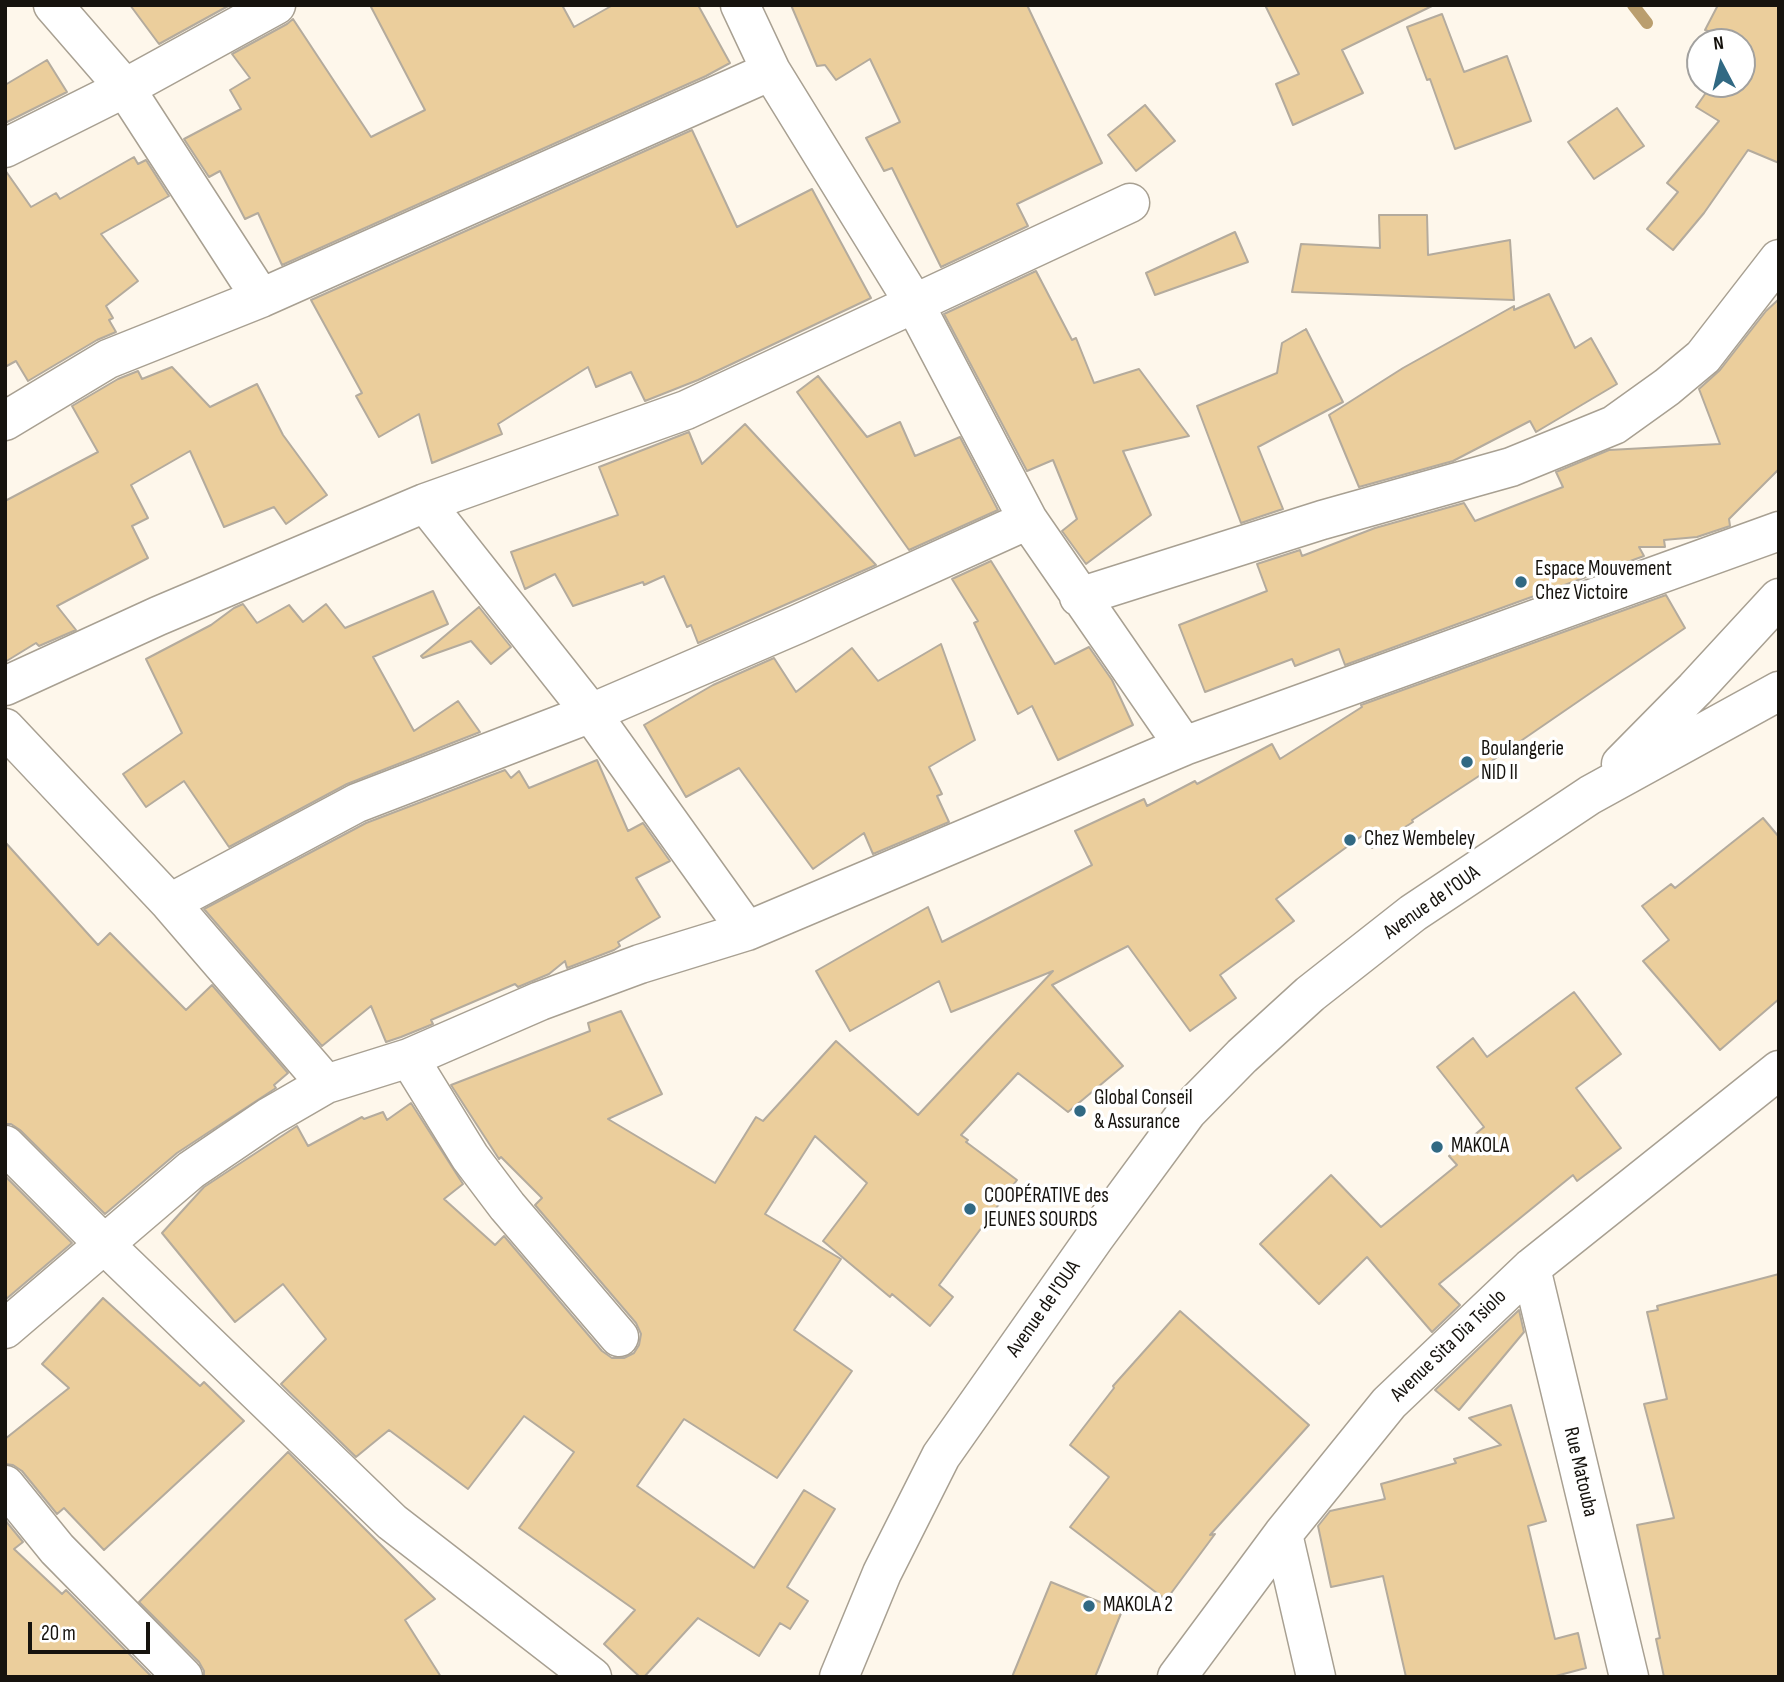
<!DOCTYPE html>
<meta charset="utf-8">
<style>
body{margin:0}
#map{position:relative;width:1784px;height:1682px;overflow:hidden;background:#fef7eb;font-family:"Sofia Sans Condensed",sans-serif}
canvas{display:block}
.frame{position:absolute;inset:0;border:7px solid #16130e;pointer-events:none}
.north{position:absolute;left:1686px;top:28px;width:70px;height:70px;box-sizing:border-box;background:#fff;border:2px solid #a2a19f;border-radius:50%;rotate:353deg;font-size:19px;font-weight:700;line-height:28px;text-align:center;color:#16130e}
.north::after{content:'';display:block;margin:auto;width:24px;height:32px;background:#316983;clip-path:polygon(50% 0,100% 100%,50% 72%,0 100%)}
.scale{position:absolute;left:28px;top:1622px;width:122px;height:32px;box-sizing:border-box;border:4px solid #16130e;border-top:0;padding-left:9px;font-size:21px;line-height:24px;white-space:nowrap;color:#16130e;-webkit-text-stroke:5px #fff;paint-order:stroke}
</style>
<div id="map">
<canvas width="1784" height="1682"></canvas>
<div class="frame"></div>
<div class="north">N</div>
<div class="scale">20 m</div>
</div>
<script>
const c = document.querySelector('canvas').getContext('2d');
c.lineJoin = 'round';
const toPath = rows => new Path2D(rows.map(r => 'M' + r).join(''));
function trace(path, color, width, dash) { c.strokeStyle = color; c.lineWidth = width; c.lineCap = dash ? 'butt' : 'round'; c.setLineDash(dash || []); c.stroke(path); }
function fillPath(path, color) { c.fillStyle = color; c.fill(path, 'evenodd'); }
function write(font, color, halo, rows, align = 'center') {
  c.font = font + ' "Sofia Sans Condensed",sans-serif'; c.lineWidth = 7; c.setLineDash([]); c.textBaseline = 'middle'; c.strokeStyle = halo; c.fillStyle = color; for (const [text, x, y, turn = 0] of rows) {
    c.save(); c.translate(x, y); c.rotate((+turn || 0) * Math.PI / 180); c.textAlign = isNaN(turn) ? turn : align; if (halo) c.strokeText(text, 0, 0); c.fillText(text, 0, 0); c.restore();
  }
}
const stream = toPath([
 [1633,5,1647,23]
]);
const building = toPath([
 [130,5,230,5,159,44,130,5],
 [370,5,562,5,574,27,613,5,698,5,730,63,706,76,282,265,258,213,245,219,220,171,209,177,184,139,241,109,230,90,250,78,232,54,287,24,293,19,371,137,425,110,370,5],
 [791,5,1027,5,1102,163,1017,204,1028,226,941,267,892,168,884,171,866,138,900,122,870,59,836,80,825,65,817,66,791,5],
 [1265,5,1434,5,1342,50,1363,93,1293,125,1276,84,1299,74,1265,5],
 [1718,5,1779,5,1779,163,1748,150,1704,213,1673,250,1647,229,1678,192,1667,183,1719,121,1696,107,1712,84,1742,84,1742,42,1705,30,1718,5],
 [1442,14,1464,72,1507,56,1531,121,1455,149,1430,79,1427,80,1407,27,1442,14],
 [47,60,67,92,5,123,5,85,47,60],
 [1145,105,1175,141,1136,171,1108,135,1145,105],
 [1617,108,1644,146,1594,179,1568,142,1617,108],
 [692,130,737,227,812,189,871,298,698,380,645,401,631,372,596,387,588,367,498,424,502,434,432,463,419,414,379,437,356,396,362,393,311,300,692,130],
 [134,157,138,164,146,160,169,196,101,234,138,281,106,306,113,318,109,320,116,332,97,340,28,381,16,361,5,367,5,170,31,207,56,193,60,199,134,157],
 [1379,215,1427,215,1428,255,1510,240,1514,300,1292,292,1301,244,1380,248,1379,215],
 [1235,232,1248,262,1155,295,1146,273,1235,232],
 [1036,271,1072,340,1076,338,1094,383,1139,369,1189,436,1123,451,1151,515,1086,564,1062,531,1077,519,1053,460,1027,471,944,314,1036,271],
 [1549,294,1575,348,1591,338,1617,384,1536,432,1530,421,1453,461,1359,487,1329,415,1403,368,1514,306,1514,310,1549,294],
 [1779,299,1779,469,1729,519,1730,526,1697,537,1664,540,1665,547,1639,547,1644,556,1345,665,1339,649,1295,666,1292,659,1205,692,1179,625,1267,591,1257,564,1300,550,1302,556,1375,528,1464,503,1475,521,1563,487,1556,472,1609,450,1720,444,1699,389,1720,370,1766,311,1779,299],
 [1306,329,1343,402,1258,447,1283,509,1241,523,1197,406,1277,373,1282,343,1306,329],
 [172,367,210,407,257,384,283,435,327,495,286,524,274,507,224,527,190,451,131,485,148,518,132,526,148,558,57,606,76,630,39,646,36,643,5,662,5,501,98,452,72,406,118,379,138,371,142,379,172,367],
 [818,376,867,437,900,422,915,456,960,437,998,510,909,550,797,392,818,376],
 [745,424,876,565,698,643,691,625,687,627,664,576,644,585,643,582,573,606,555,574,525,589,511,552,618,515,599,467,689,432,702,464,745,424],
 [991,561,1055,664,1089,647,1112,680,1133,725,1058,760,1032,706,1018,714,974,623,978,621,952,579,991,561],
 [433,591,448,624,373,657,414,731,458,701,480,732,347,784,229,847,184,781,146,807,123,774,182,733,146,659,211,625,234,608,243,604,257,623,289,605,303,622,326,604,345,628,433,591],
 [1666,595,1685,628,1480,769,1482,774,1412,820,1413,822,1372,848,1363,835,1276,899,1294,921,1220,975,1236,998,1190,1031,1128,946,1052,985,1123,1066,1068,1112,1018,1073,961,1135,968,1140,966,1142,1017,1180,939,1285,953,1297,930,1326,892,1294,890,1297,823,1241,867,1183,815,1136,765,1214,841,1259,794,1330,852,1371,777,1478,684,1419,637,1486,754,1568,804,1490,835,1509,787,1587,808,1601,790,1629,780,1623,759,1656,698,1618,644,1677,640,1677,604,1644,635,1610,519,1528,574,1452,524,1416,468,1489,389,1430,356,1457,281,1384,326,1339,283,1284,235,1322,162,1233,204,1187,297,1126,308,1146,362,1117,364,1119,383,1112,387,1120,411,1103,463,1184,444,1199,495,1245,504,1236,602,1351,612,1358,624,1358,634,1353,639,1345,641,1334,636,1323,535,1205,542,1198,501,1157,499,1159,451,1085,590,1031,588,1023,621,1011,662,1094,608,1119,715,1183,756,1117,763,1121,836,1041,918,1115,1053,971,951,1012,939,981,850,1031,816,971,928,907,942,942,1092,865,1075,831,1144,799,1147,806,1195,781,1197,784,1272,744,1280,759,1362,707,1361,705,1666,595],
 [479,607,511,647,491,664,471,641,423,658,421,656,479,607],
 [941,644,975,740,929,767,942,794,937,796,949,822,873,854,864,833,813,869,739,768,686,797,644,725,713,685,774,658,796,692,852,648,878,681,941,644],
 [597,760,628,831,643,823,670,861,636,878,660,917,618,942,620,946,614,950,567,968,565,961,549,974,518,987,515,984,431,1020,433,1024,401,1037,386,1042,371,1006,322,1046,204,909,366,823,505,770,511,778,519,771,529,788,597,760],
 [1763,818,1779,837,1779,999,1720,1050,1643,961,1669,940,1642,906,1671,884,1675,888,1763,818],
 [5,842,98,945,110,933,186,1010,212,985,288,1073,274,1085,276,1088,177,1153,105,1214,20,1130,11,1124,5,1124,5,842],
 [1574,992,1621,1054,1576,1088,1621,1148,1577,1181,1573,1175,1439,1284,1460,1305,1432,1332,1367,1257,1319,1304,1260,1244,1331,1175,1381,1227,1457,1165,1449,1156,1484,1127,1437,1067,1473,1038,1487,1057,1574,992],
 [5,1176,72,1243,5,1300,5,1176],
 [1779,1274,1779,1677,1664,1677,1656,1639,1660,1638,1637,1525,1674,1518,1644,1404,1667,1399,1647,1312,1658,1310,1657,1306,1779,1274],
 [103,1298,200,1386,204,1382,244,1421,104,1550,64,1508,57,1514,22,1471,13,1465,5,1464,5,1439,69,1388,42,1364,103,1298],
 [1519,1310,1524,1332,1459,1410,1435,1390,1519,1310],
 [1180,1311,1309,1425,1210,1535,1215,1534,1166,1600,1070,1527,1109,1477,1070,1445,1114,1388,1113,1386,1180,1311],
 [1511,1405,1546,1521,1528,1526,1555,1639,1578,1633,1586,1668,1552,1677,1406,1677,1383,1576,1331,1587,1318,1526,1330,1511,1385,1499,1381,1484,1456,1463,1454,1459,1501,1445,1469,1418,1511,1405],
 [288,1452,435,1599,405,1620,441,1677,204,1677,204,1671,199,1662,139,1602,288,1452],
 [5,1520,23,1542,14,1549,62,1594,66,1590,152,1677,5,1677,5,1520],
 [1051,1582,1122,1611,1095,1677,1012,1677,1051,1582]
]);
const minor = toPath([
 [53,5,125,88,261,298],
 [740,5,771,71,914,303,1028,520,1184,746],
 [5,148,125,88,276,5],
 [5,421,108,359,261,298,771,71],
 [425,503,591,713,747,931],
 [1079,597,1322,520,1511,467,1614,425,1667,387,1703,357,1779,259],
 [5,686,158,616,425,503,686,410,1130,203],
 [5,728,170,903,326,1084],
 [170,903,357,803,591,713,798,624,1028,520],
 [409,1058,470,1157,507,1206,619,1337],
 [5,1145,105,1245,392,1522,592,1677],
 [1531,1268,1629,1677],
 [5,1329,191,1170,269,1117,326,1084,409,1058,540,1001,640,964,747,931,1184,746,1779,531],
 [5,1485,57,1549,183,1677],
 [1283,1534,1316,1677],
 [1177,1677,1283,1534,1389,1403,1531,1268,1779,1070]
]);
const primary = toPath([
 [1621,764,1695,689,1779,598],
 [839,1677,882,1573,941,1456,1095,1237,1187,1112,1242,1056,1310,994,1413,913,1590,795,1779,691]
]);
const markers = [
 [1521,582,7,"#316983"],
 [1467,762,7,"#316983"],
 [1350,840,7,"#316983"],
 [1080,1111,7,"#316983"],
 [1437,1147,7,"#316983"],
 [970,1209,7,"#316983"],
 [1089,1606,7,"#316983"]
];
const poiNames = [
 ["Espace Mouvement",1535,570],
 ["Chez Victoire",1535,594],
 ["Boulangerie",1481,750],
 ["NID II",1481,774],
 ["Chez Wembeley",1364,840],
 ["Global Conseil",1094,1099],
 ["& Assurance",1094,1123],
 ["MAKOLA",1451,1147],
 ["COOPÉRATIVE des",984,1197],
 ["JEUNES SOURDS",984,1221],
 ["MAKOLA 2",1103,1606]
];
const streetNames = [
 ["Avenue de l'OUA",1432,903,-35],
 ["Avenue de l'OUA",1044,1309,-55],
 ["Avenue Sita Dia Tsiolo",1449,1346,-44],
 ["Rue Matouba",1580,1472,77]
];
trace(stream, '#ba9e6e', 12);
fillPath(building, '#ebce9c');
trace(building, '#b4ab9d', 2);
trace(minor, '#a8a092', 41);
trace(primary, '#a8a092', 41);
trace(minor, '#fff', 38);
trace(primary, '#fff', 38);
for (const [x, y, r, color] of markers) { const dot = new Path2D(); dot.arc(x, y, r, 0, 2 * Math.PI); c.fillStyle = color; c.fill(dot); trace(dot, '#fff', 2.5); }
write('21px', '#16130e', '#fff', poiNames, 'left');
write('21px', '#16130e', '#fff', streetNames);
</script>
